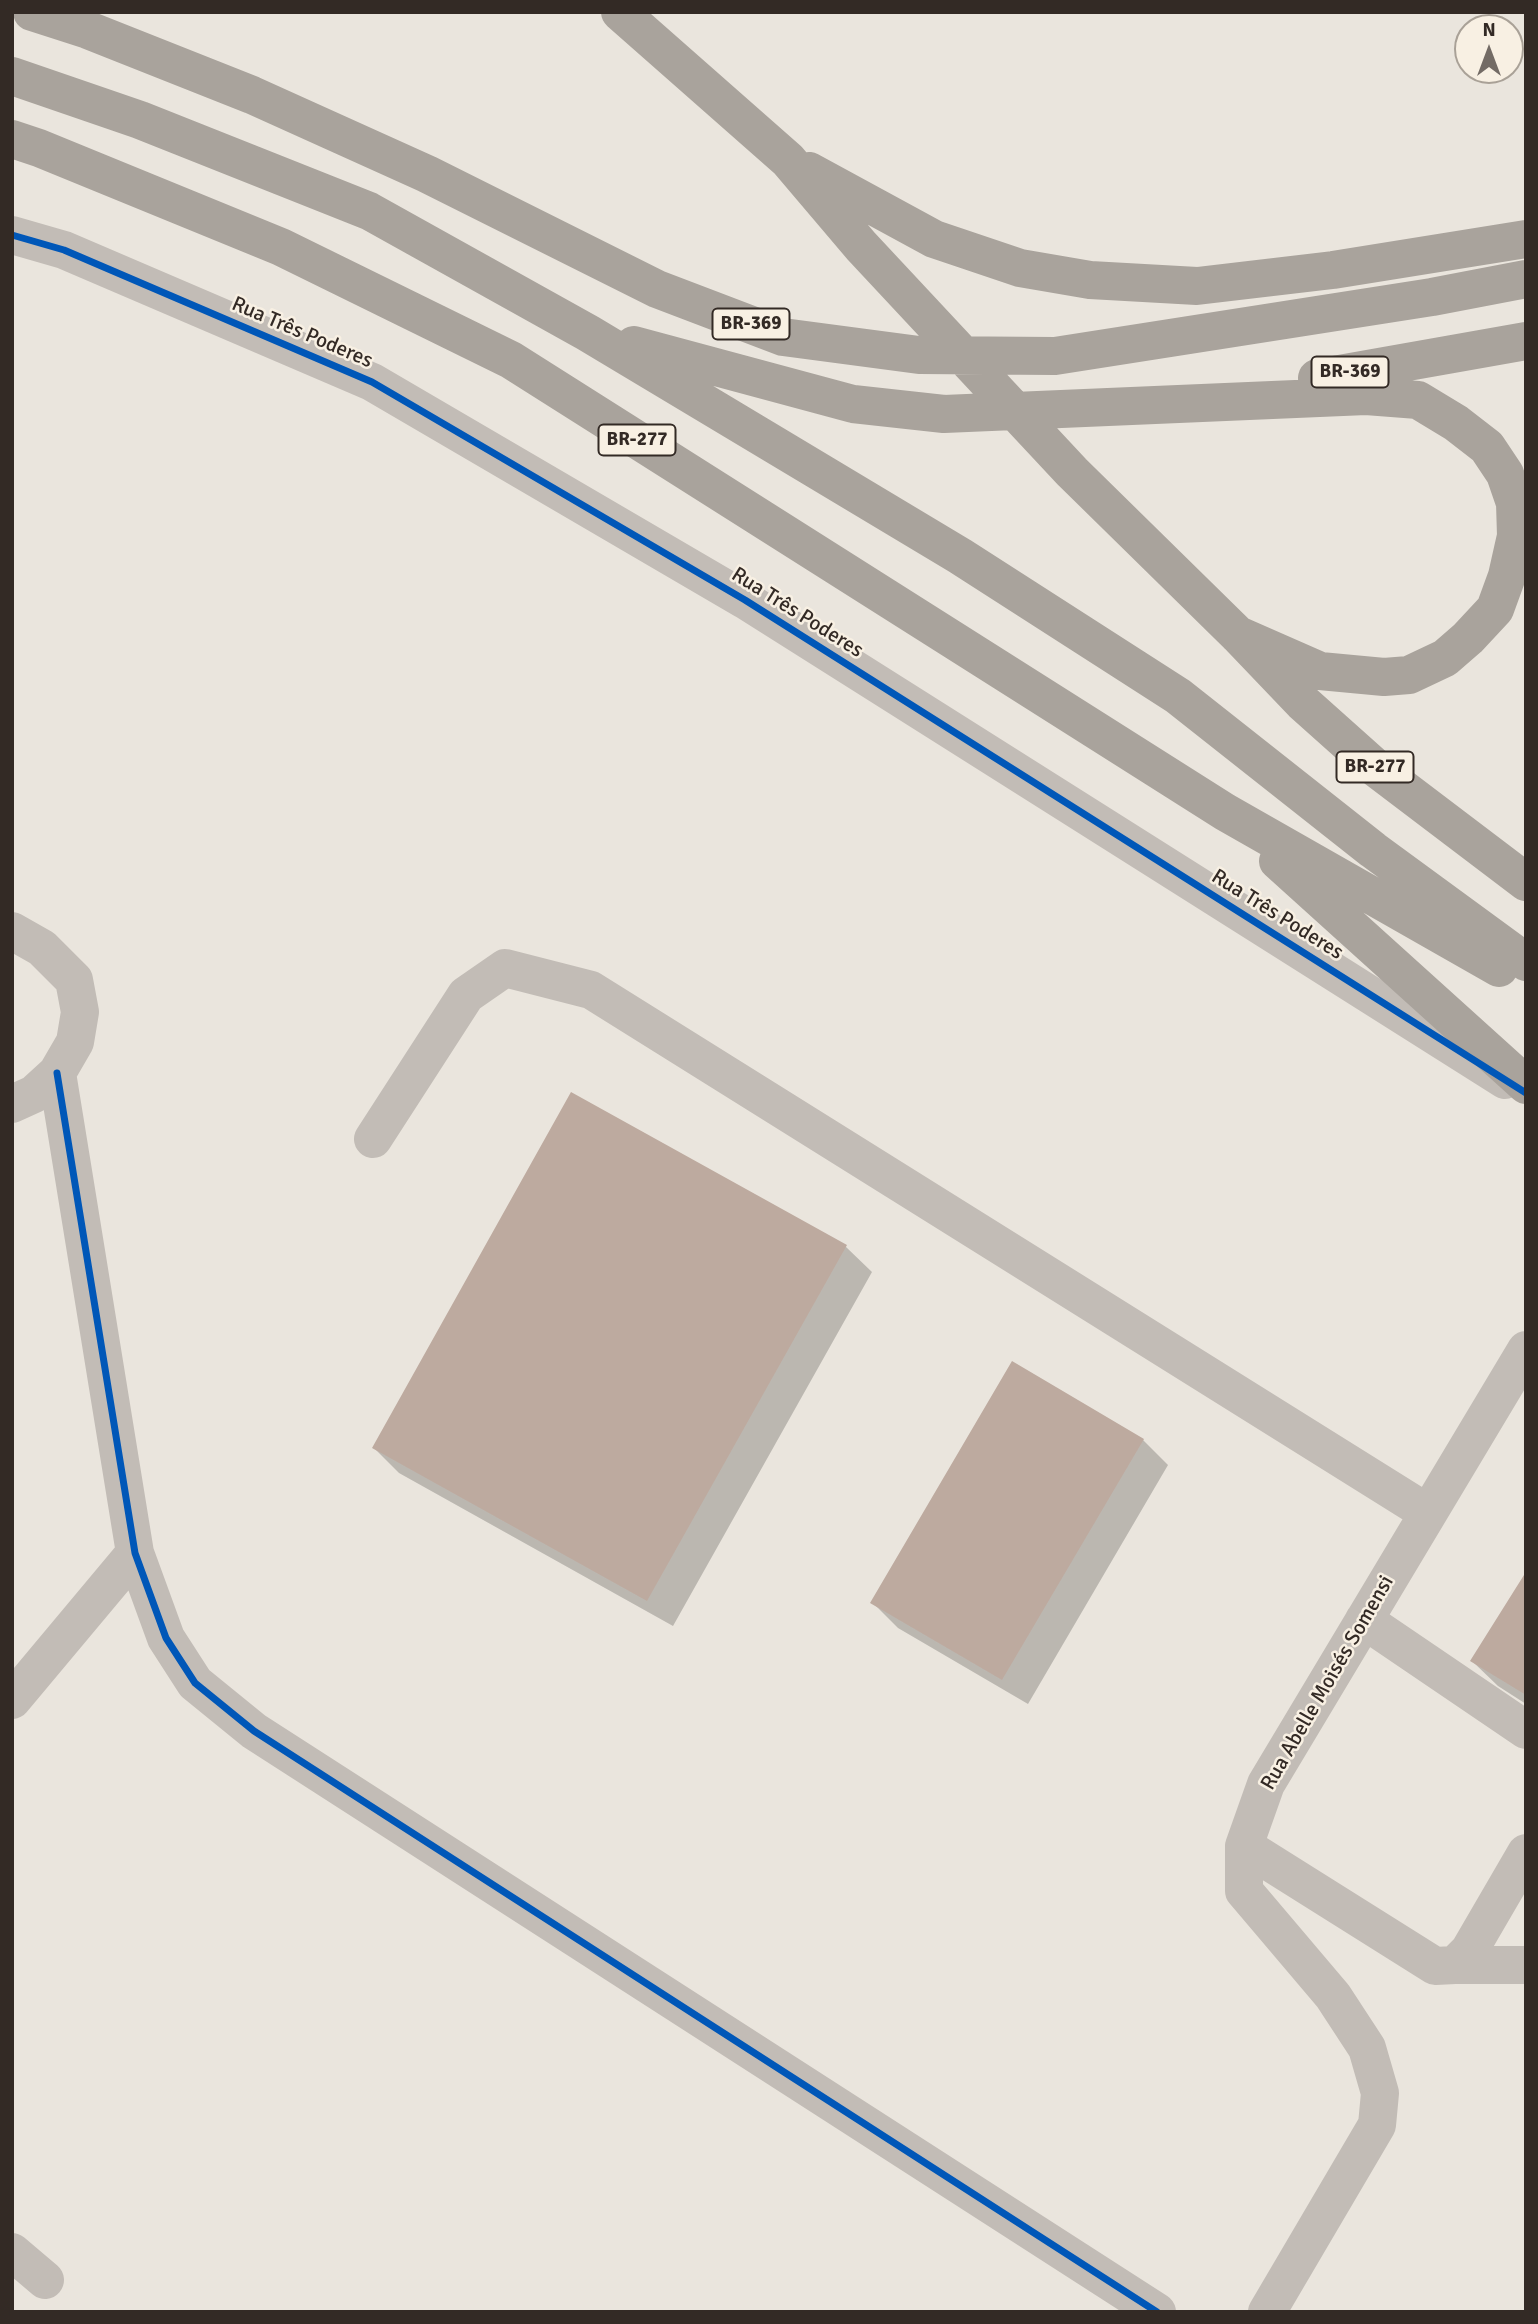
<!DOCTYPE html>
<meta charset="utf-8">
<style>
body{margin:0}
#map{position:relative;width:1538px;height:2324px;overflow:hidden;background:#eae5dd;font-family:Signika,sans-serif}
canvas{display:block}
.frame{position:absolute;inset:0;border:14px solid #332a25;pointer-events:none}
.north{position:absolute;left:1454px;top:14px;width:70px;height:70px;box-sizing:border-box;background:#f8f0e3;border:2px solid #a9a197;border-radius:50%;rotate:0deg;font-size:19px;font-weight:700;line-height:28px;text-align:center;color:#332a25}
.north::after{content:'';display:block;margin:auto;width:24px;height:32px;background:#736b65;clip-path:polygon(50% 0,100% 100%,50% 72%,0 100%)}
</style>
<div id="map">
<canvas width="1538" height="2324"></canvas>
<div class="frame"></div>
<div class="north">N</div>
</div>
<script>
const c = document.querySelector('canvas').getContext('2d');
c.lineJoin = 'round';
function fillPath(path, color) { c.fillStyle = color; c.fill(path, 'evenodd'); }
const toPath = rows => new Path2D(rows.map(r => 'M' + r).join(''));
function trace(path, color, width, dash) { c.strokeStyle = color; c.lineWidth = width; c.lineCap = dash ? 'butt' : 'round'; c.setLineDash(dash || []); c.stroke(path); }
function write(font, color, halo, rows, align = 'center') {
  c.font = font + ' Signika,sans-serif'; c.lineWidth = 5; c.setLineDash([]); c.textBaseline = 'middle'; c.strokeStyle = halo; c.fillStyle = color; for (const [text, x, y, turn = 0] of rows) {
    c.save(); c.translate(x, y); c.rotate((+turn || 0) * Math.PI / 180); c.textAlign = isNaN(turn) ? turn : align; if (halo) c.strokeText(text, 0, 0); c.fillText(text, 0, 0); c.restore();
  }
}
const shadow = toPath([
 [572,1094,846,1247,872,1272,673,1626,399,1473,374,1448],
 [1143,1440,1168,1465,1028,1704,898,1628,872,1602],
 [1526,1578,1526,1704,1498,1686,1472,1661]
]);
const building = toPath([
 [571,1092,847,1245,647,1601,372,1448],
 [1012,1361,1144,1439,1002,1680,870,1603],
 [1524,1575,1526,1576,1526,1695,1470,1661]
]);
const minor = toPath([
 [12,235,64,250,372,382,745,600,1505,1080],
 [12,931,42,948,74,980,80,1012,75,1042,57,1073,34,1094,12,1104],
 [57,1073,135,1553,166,1638,195,1683,254,1731,1157,2312],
 [373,1139,466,995,505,968,591,990,1428,1513],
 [1364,1620,1526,1730],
 [12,1700,135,1553],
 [1244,1846,1435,1966,1455,1965,1469,1951,1526,1853],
 [1455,1965,1526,1965],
 [12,2252,45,2280],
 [1267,2312,1377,2125,1380,2093,1367,2048,1333,1996,1244,1891,1244,1846,1266,1784,1526,1350]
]);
const highway = toPath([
 [32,12,88,30,252,95,427,174,657,289,783,337,919,355,1055,356,1432,297,1526,279],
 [620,12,788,160,861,246,1072,472,1238,635,1302,702,1377,769,1526,882],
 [12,76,140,120,369,211,588,333,960,556,1178,696,1373,850,1526,962],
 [12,139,39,148,281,247,511,360,1225,812,1499,968],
 [809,171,934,239,1020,268,1090,280,1197,286,1333,270,1526,239],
 [634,345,853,404,944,414,1366,396,1418,400,1456,423,1487,447,1505,474,1515,503,1516,536,1507,576,1495,609,1468,638,1445,658,1409,675,1384,677,1320,671,1238,635],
 [1317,378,1526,341],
 [1278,861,1526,1085]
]);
const cycleway = toPath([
 [12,235,64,250,372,382,745,600,1526,1093],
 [57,1073,135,1553,166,1638,195,1683,254,1731,1157,2312]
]);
const shields = [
 [751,324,77],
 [1350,372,77],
 [637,440,77],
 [1375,767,77]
];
const shieldNames = [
 ["BR-369",751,324],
 ["BR-369",1350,372],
 ["BR-277",637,440],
 ["BR-277",1375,767]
];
const streetNames = [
 ["Rua Três Poderes",302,333,23],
 ["Rua Três Poderes",797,613,32],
 ["Rua Três Poderes",1277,915,32],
 ["Rua Abelle Moisés Somensi",1328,1683,-60]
];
fillPath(shadow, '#0003');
fillPath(building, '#bdaa9f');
trace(minor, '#c2bcb6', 38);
trace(highway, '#a9a39c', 38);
trace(cycleway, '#0057b8', 7);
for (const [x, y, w] of shields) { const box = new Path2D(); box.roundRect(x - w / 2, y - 15.5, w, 31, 5); c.fillStyle = '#f8f0e3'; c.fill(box); trace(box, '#332a25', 2); }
write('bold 19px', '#332a25', null, shieldNames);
write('21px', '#332a25', '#f8f0e3', streetNames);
</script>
